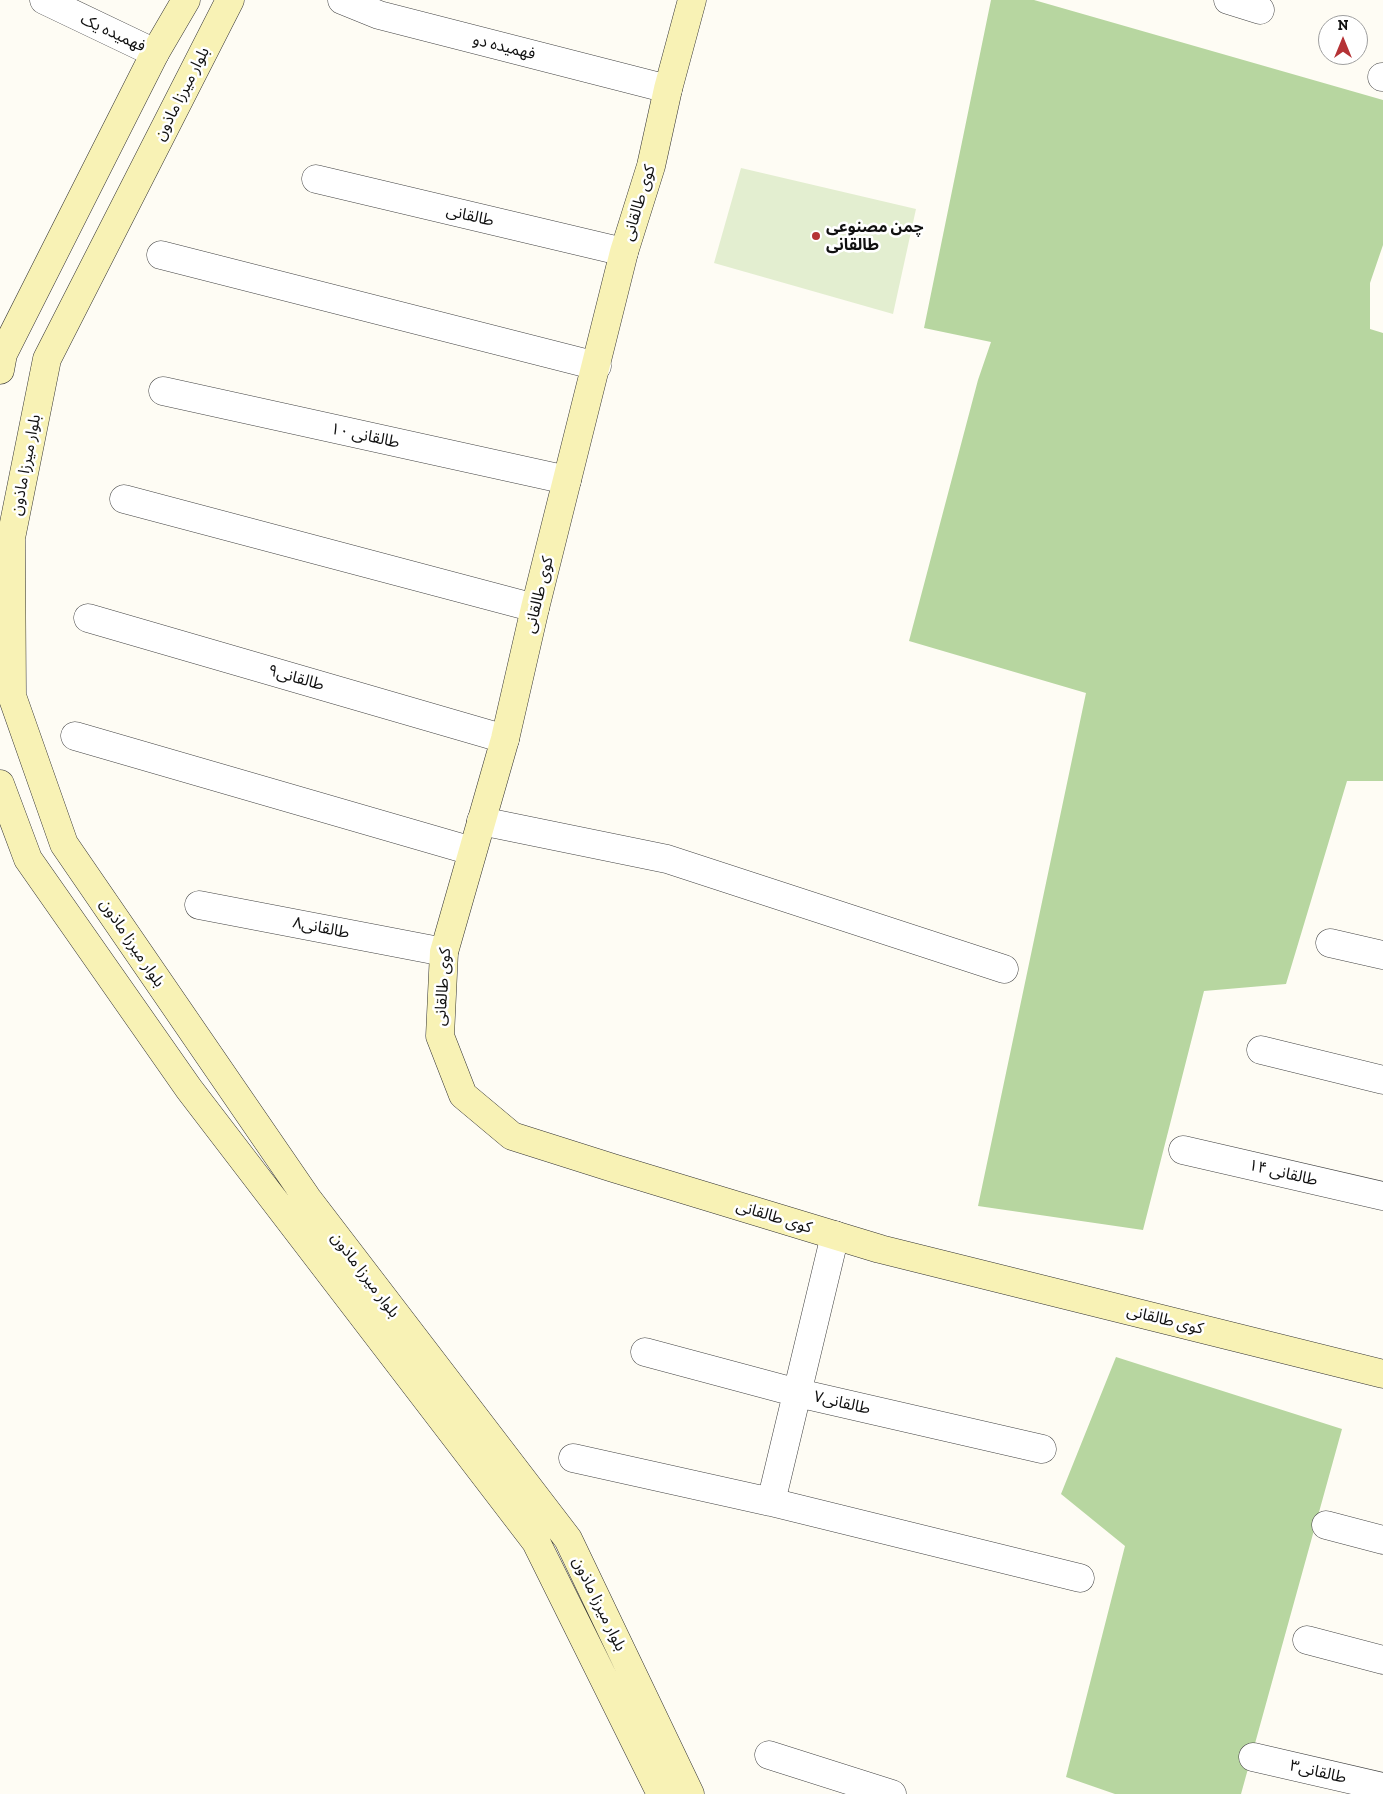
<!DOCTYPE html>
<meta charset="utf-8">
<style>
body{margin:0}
#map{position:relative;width:1383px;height:1794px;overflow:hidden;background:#fefcf4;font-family:"Zilla Slab",serif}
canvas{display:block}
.north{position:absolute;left:1318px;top:15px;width:50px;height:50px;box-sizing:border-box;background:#fff;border:1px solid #9f9f9f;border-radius:50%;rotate:0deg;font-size:14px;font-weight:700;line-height:20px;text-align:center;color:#101010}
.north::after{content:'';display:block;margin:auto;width:18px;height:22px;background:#b53336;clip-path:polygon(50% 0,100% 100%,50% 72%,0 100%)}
</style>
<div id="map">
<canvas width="1383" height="1794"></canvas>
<div class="north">N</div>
</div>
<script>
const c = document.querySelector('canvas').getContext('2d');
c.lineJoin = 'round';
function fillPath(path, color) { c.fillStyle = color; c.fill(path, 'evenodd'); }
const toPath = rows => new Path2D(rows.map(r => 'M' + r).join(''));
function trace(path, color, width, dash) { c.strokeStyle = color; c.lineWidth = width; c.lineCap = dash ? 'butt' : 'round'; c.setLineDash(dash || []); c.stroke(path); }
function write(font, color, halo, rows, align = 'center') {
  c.font = font + ' "Zilla Slab","Noto Sans Arabic",serif'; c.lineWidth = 5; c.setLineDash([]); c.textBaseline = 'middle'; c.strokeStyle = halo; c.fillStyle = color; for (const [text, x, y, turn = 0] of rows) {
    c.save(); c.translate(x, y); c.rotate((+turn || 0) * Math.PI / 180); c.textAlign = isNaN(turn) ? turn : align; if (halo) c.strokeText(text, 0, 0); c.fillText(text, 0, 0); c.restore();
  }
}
const forest = toPath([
 [991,0,1034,0,1383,100,1383,245,1370,283,1370,329,1383,333,1383,781,1347,781,1286,984,1204,991,1143,1230,978,1206,1086,693,909,641,978,380,991,342,924,328],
 [1116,1357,1342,1429,1241,1794,1115,1794,1066,1777,1125,1546,1061,1494]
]);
const pitch = toPath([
 [741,168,916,209,893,314,714,263]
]);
const street = toPath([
 [44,0,155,53],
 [342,0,379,15,668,89],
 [1228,0,1260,10],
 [1382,77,1383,77],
 [316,179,624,252],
 [161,255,597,366],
 [163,391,567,480],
 [124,499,535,608],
 [88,618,505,739],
 [75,736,472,851],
 [481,821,667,859,1004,969],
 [199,905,444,952],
 [1330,943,1383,955],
 [1261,1050,1383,1080],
 [1183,1150,1383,1196],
 [645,1352,798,1393,1042,1449],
 [573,1458,771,1502,1080,1578],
 [771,1502,835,1235],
 [1326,1525,1383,1540],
 [1307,1640,1383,1660],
 [769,1755,892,1794],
 [1253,1757,1383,1787]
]);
const secondary = toPath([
 [230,0,47,359,11,538,12,696,64,844,307,1198,568,1539,690,1794],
 [692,0,668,89,651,166,624,252,535,608,505,739,444,952,440,1036,463,1095,512,1136,613,1168,880,1249,1383,1374],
 [0,370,3,354,155,53,186,0],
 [0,784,28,859,189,1089,536,1542,661,1794]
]);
const markers = [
 [816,236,5,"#b53336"]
];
const streetNames = [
 ["فهمیده یک",113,33,25],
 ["فهمیده دو",504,47,14],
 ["بلوار میرزا ماذون",182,94,-63],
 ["کوی طالقانی",639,203,-73],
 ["طالقانی",470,216,13],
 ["طالقانی ۱۰",365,436,12],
 ["بلوار میرزا ماذون",26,465,-79],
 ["کوی طالقانی",539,595,-76],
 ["طالقانی۹",296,678,16],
 ["طالقانی۸",321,928,11],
 ["بلوار میرزا ماذون",132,943,56],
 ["کوی طالقانی",443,987,-86],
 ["طالقانی ۱۴",1283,1173,13],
 ["کوی طالقانی",774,1217,17],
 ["بلوار میرزا ماذون",365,1275,53],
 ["کوی طالقانی",1165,1320,14],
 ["طالقانی۷",842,1403,13],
 ["بلوار میرزا ماذون",599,1604,64],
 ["طالقانی۳",1318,1772,13]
];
const poiNames = [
 ["چمن مصنوعی",826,227],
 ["طالقانی",826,245]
];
fillPath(forest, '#b7d6a0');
fillPath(pitch, '#e3eed0');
trace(street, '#434343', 29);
trace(secondary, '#323232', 29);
trace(street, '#fff', 28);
trace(secondary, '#f8f2b5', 28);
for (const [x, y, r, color] of markers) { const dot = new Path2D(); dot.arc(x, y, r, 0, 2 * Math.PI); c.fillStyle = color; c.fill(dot); trace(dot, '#fff', 2); }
write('16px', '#101010', '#fff', streetNames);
write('bold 16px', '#101010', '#fff', poiNames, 'left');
</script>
